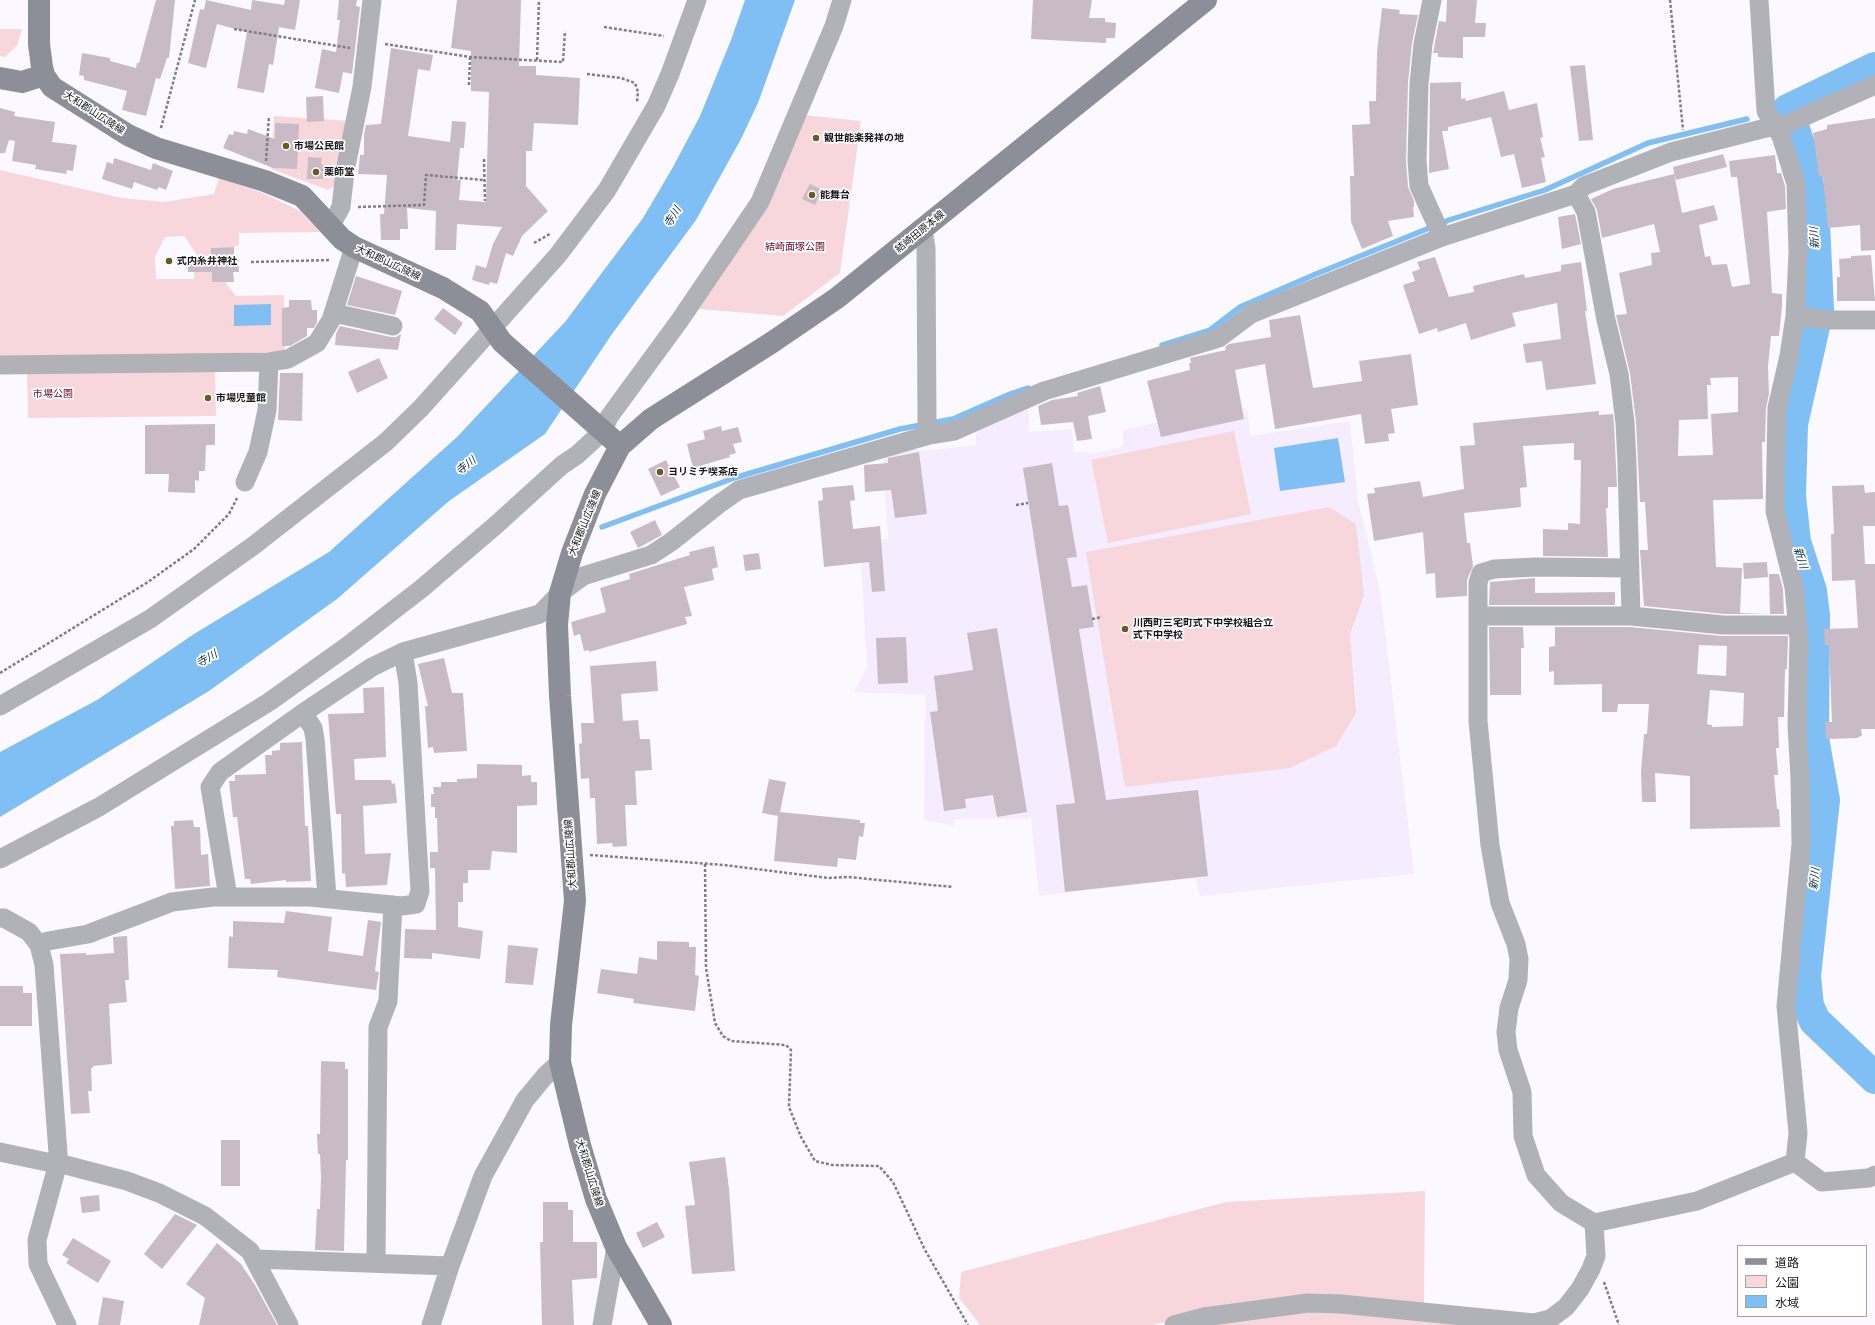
<!DOCTYPE html>
<meta charset="utf-8">
<style>
body{margin:0}
#map{position:relative;width:1875px;height:1325px;overflow:hidden;background:#fbf9ff;font-family:"Fira Sans","Noto Sans JP",sans-serif}
canvas{display:block}
.legend{position:absolute;left:1737px;top:1245px;width:130px;height:72px;box-sizing:border-box;background:#fff;border:1px solid #a2a1a3;margin:0;padding:5px 7px;list-style:none;font-size:12px;color:#17151a}
.legend li{display:flex;align-items:center;gap:8px;height:20px}
.legend b{width:20px;border:1px solid #a2a1a3}
</style>
<div id="map">
<canvas width="1875" height="1325"></canvas>
<ul class="legend">
<li><b style="height:5px;background:#8d8f98"></b>道路</li>
<li><b style="height:11px;background:#f7d7dc"></b>公園</li>
<li><b style="height:11px;background:#7fbff4"></b>水域</li>
</ul>
</div>
<script>
const c = document.querySelector('canvas').getContext('2d');
c.lineJoin = 'round';
function fillPath(path, color) { c.fillStyle = color; c.fill(path, 'evenodd'); }
const toPath = rows => new Path2D(rows.map(r => 'M' + r).join(''));
function trace(path, color, width, dash) { c.strokeStyle = color; c.lineWidth = width; c.lineCap = dash ? 'butt' : 'round'; c.setLineDash(dash || []); c.stroke(path); }
function write(font, color, halo, rows, align = 'center') {
  c.font = font + ' "Fira Sans","Noto Sans JP",sans-serif'; c.lineWidth = 3.5; c.setLineDash([]); c.textBaseline = 'middle'; c.strokeStyle = halo; c.fillStyle = color; for (const [text, x, y, turn = 0] of rows) {
    c.save(); c.translate(x, y); c.rotate((+turn || 0) * Math.PI / 180); c.textAlign = isNaN(turn) ? turn : align; if (halo) c.strokeText(text, 0, 0); c.fillText(text, 0, 0); c.restore();
  }
}
const built = toPath([
 [1237,404,1248,411,1250,436,1350,421,1358,501,1380,590,1414,874,1200,896,1195,878,1039,896,1031,819,955,819,953,826,924,819,925,695,854,692,867,668,860,543,888,539,883,454,913,448,922,451,976,445,976,434,986,424,1029,406,1029,432,1072,429,1074,452,1097,453,1123,447,1123,430]
]);
const green = toPath([
 [0,29,22,29,17,46,5,57,0,56],
 [804,115,861,121,840,273,783,316,699,309],
 [274,116,349,121,341,182,328,190,271,169],
 [0,170,122,198,164,202,214,194,219,178,263,193,300,211,320,232,239,233,239,245,234,247,211,248,211,258,199,258,184,236,165,237,155,257,156,279,194,279,194,272,212,272,212,282,225,282,236,296,284,295,285,352,0,358],
 [215,369,216,416,28,418,27,371],
 [1234,431,1251,514,1108,543,1091,460],
 [1329,507,1356,524,1364,595,1350,634,1356,713,1336,746,1290,768,1125,787,1086,552],
 [1425,1191,1424,1306,1199,1313,1153,1325,980,1325,959,1298,961,1272,1226,1202],
 [1321,1308,1464,1325,1197,1325]
]);
const water = toPath([
 [745,0,795,0,758,103,741,139,696,220,612,334,545,434,449,501,337,599,209,691,0,817,0,752,97,700,194,634,329,552,457,437,565,322,643,218,673,167,700,116,731,40],
 [271,304,271,325,234,326,234,305],
 [1338,438,1345,482,1280,491,1274,448]
]);
const stream = toPath([
 [1781,111,1788,110],
 [1162,345,1210,330,1240,307,1316,274,1449,220,1545,190,1648,143,1747,119],
 [602,527,734,478,900,429,953,419,1010,394,1028,388]
]);
const river = toPath([
 [1875,68,1788,110,1804,161,1814,223,1818,309,1792,424,1790,496,1795,542,1811,591,1814,616,1813,738,1824,800,1805,976,1808,1006,1815,1021,1875,1078]
]);
const building = toPath([
 [156,0,175,0,169,58,167,58,160,79,156,78,146,116,122,110,127,91,84,80,84,76,79,75,82,53,110,58,110,61,136,68,137,63,139,63],
 [206,0,251,10,252,0,284,5,285,0,300,0,295,30,279,27,273,65,269,64,264,93,237,88,247,32,217,24,206,68,188,63,200,9,204,10],
 [339,0,357,0,356,6,360,7,352,74,343,72,339,93,315,88,322,49,336,52,340,20,337,20],
 [457,0,521,0,519,66,536,66,536,75,580,78,578,125,534,123,532,151,526,151,526,186,548,211,522,236,513,256,506,253,497,284,490,282,489,285,472,280,476,265,486,268,493,244,502,227,457,224,456,250,435,250,436,211,407,208,408,229,400,229,400,240,381,240,380,214,384,214,387,175,358,174,360,155,364,155,364,134,366,125,381,124,391,48,433,55,430,71,418,69,408,136,450,142,452,121,466,122,464,148,460,148,457,180,461,180,459,200,486,202,489,92,471,91,471,51,451,48],
 [1033,0,1092,0,1089,18,1105,18,1105,22,1116,23,1115,38,1106,38,1106,43,1031,39],
 [1447,0,1477,0,1475,23,1486,23,1485,37,1463,37,1463,58,1438,57,1438,53,1433,53,1439,21,1446,22],
 [1382,8,1400,10,1399,14,1418,15,1412,43,1408,83,1406,160,1408,187,1414,201,1414,207,1413,207,1414,217,1388,221,1393,236,1362,249,1351,222,1350,176,1354,176,1352,125,1370,124,1369,101,1376,101,1377,52],
 [1585,65,1593,140,1579,141,1570,66],
 [1461,82,1461,99,1465,98,1466,101,1504,91,1509,110,1537,103,1543,137,1540,138,1545,157,1541,158,1546,182,1522,188,1514,154,1501,157,1491,117,1448,127,1448,131,1442,131,1449,169,1429,173,1430,83],
 [323,96,324,121,307,122,306,97],
 [0,108,15,112,14,116,55,122,52,142,77,145,73,171,67,170,66,174,35,169,36,165,12,161,15,141,9,140,5,153,0,153],
 [1875,118,1875,250,1861,251,1860,225,1828,228,1823,176,1819,176,1813,133,1827,129,1827,125],
 [275,123,299,124,297,169,273,168,223,148,229,134,233,135,234,131,247,134,248,129,275,139],
 [1723,154,1727,167,1676,180,1674,174,1682,213,1714,205,1718,220,1699,225,1705,257,1710,256,1712,265,1727,264,1732,287,1750,284,1737,177,1731,177,1729,161,1775,155,1777,173,1781,173,1785,186,1786,209,1767,212,1772,293,1782,294,1782,306,1779,336,1771,336,1768,366,1769,394,1766,408,1765,442,1762,442,1763,499,1713,500,1716,567,1742,568,1740,613,1768,614,1724,614,1644,606,1640,550,1648,550,1645,502,1640,502,1636,422,1630,373,1616,315,1627,314,1619,273,1652,265,1651,253,1660,252,1654,224,1602,238,1597,210,1591,199,1613,189,1674,174,1673,167],
 [1738,377,1738,412,1711,414,1713,455,1678,456,1679,420,1708,419,1707,385,1711,385,1710,378],
 [308,157,322,158,321,164,324,165,323,179,307,179],
 [114,158,151,170,153,163,173,171,166,190,159,187,157,190,134,182,132,189,102,179,107,162,113,164],
 [810,184,822,190,815,205,802,199],
 [1575,214,1581,244,1562,249,1558,217],
 [234,247,234,257,238,257,239,272,233,272,234,282,212,282,212,272,188,272,187,258,211,258,211,248],
 [1871,255,1875,301,1837,301,1837,277,1840,277,1839,259,1851,258,1851,256],
 [1435,257,1449,297,1474,292,1473,286,1524,274,1525,278,1561,271,1561,265,1581,262,1587,311,1585,311,1596,384,1546,390,1542,361,1526,363,1523,344,1561,339,1557,303,1512,313,1516,326,1471,340,1466,323,1438,332,1437,328,1419,334,1403,285,1415,281,1412,272,1420,269,1417,262],
 [356,276,402,291,395,315,347,305],
 [289,300,311,300,312,310,317,310,317,322,314,328,307,328,307,336,290,346,282,346,282,308,289,307],
 [443,308,463,323,455,335,434,319],
 [1300,315,1313,388,1362,381,1359,361,1411,354,1418,405,1391,409,1395,433,1388,434,1389,441,1365,444,1361,414,1275,429,1265,364,1235,370,1244,419,1161,437,1147,381,1190,370,1189,363,1191,363,1190,358,1226,350,1225,347,1229,344,1271,337,1269,320],
 [340,326,391,337,396,337,401,334,398,350,335,345,336,334],
 [379,358,388,378,357,393,348,372],
 [280,373,303,373,302,421,278,420],
 [1100,386,1106,412,1088,416,1092,439,1077,441,1073,422,1041,425,1038,406,1052,400,1078,396,1077,393],
 [1599,411,1599,415,1613,414,1614,424,1617,487,1608,487,1608,508,1606,508,1608,557,1543,556,1543,529,1568,530,1568,523,1580,524,1581,460,1574,460,1574,443,1523,446,1527,487,1520,488,1521,507,1464,513,1467,543,1470,543,1473,566,1467,580,1467,596,1436,598,1435,573,1426,574,1423,532,1374,541,1367,494,1375,493,1374,488,1420,481,1423,497,1464,489,1460,446,1475,445,1473,423],
 [215,424,215,445,206,445,205,471,199,471,199,481,195,480,195,493,168,492,169,474,145,474,145,425],
 [721,426,722,431,738,427,742,442,733,444,736,453,729,455,730,457,693,468,687,444,705,439,703,431],
 [919,452,927,514,895,518,891,490,865,492,864,465,888,463,888,458],
 [666,460,680,487,661,496,648,469],
 [1052,463,1059,506,1068,505,1077,557,1067,558,1072,587,1087,585,1094,627,1079,629,1106,800,1198,790,1208,876,1065,892,1056,805,1075,803,1023,468],
 [853,485,855,500,850,501,853,529,880,526,885,591,872,592,869,562,824,567,818,501,823,500,822,488],
 [1864,485,1865,493,1875,492,1875,526,1863,526,1865,564,1875,564,1875,729,1861,729,1862,736,1858,737,1858,738,1826,739,1825,722,1832,722,1829,645,1825,645,1824,629,1858,628,1855,580,1832,581,1831,534,1834,534,1832,486],
 [655,520,662,535,638,548,630,532],
 [714,546,718,567,712,569,714,580,684,587,692,616,685,617,687,624,589,652,589,650,584,651,580,634,574,636,571,622,606,612,600,588,630,579,629,574,690,555,689,552],
 [759,553,761,569,745,571,743,555],
 [1767,562,1768,577,1744,579,1743,563],
 [1769,574,1779,574,1783,589,1784,614,1770,614],
 [1535,578,1535,593,1615,592,1615,605,1489,605,1490,582],
 [1489,627,1523,627,1524,648,1521,648,1521,695,1490,695],
 [1555,627,1630,627,1722,636,1788,636,1787,669,1785,669,1784,717,1778,717,1779,748,1776,748,1778,775,1774,775,1777,809,1779,809,1780,827,1690,829,1690,776,1655,773,1656,802,1642,802,1641,772,1644,734,1647,734,1649,704,1618,704,1617,712,1602,712,1602,684,1554,685,1554,671,1549,672,1549,647,1555,646],
 [1699,645,1727,646,1726,676,1697,674],
 [1710,690,1744,693,1743,726,1712,727,1712,725,1707,724],
 [997,628,1027,812,997,817,993,795,965,799,966,808,944,811,930,712,938,711,934,676,973,670,967,633],
 [906,637,908,683,878,684,876,638],
 [444,658,452,693,463,693,467,751,434,753,433,747,428,748,425,706,428,706,418,664],
 [656,661,658,691,621,694,623,721,638,720,640,739,650,739,652,770,635,771,637,805,625,805,627,846,613,847,612,843,597,844,595,798,590,798,589,778,581,779,579,744,582,743,581,723,594,723,590,666],
 [384,687,386,757,354,759,355,780,391,780,392,784,395,783,397,803,363,806,365,854,391,853,387,885,346,887,345,873,342,874,341,814,336,814,328,714,364,713,363,688],
 [302,742,305,826,308,826,311,881,286,882,286,880,251,884,250,879,245,879,237,817,233,817,229,781,235,781,235,775,266,774,265,755,272,755,272,751,280,750,280,743],
 [477,764,522,765,522,776,531,775,531,782,537,782,537,805,517,806,517,853,492,851,490,870,468,870,468,883,463,883,463,902,458,902,458,927,483,931,480,959,432,953,432,959,404,958,405,929,436,930,435,868,430,868,430,852,438,852,437,818,435,818,435,807,431,807,431,794,434,794,433,787,441,787,441,782,457,782,457,779,477,778],
 [769,779,786,782,780,812,860,820,860,823,865,823,863,837,859,836,856,860,838,858,837,867,774,861,778,816,762,813],
 [193,820,194,827,200,827,201,855,208,854,210,886,175,889,171,826,174,826,174,821],
 [286,911,332,917,328,951,363,956,368,920,381,922,375,971,379,972,376,990,277,977,278,970,228,968,229,936,233,937,233,921,284,923],
 [127,936,129,980,125,980,127,1002,109,1004,112,1064,93,1066,93,1068,91,1068,92,1091,88,1091,90,1113,71,1114,60,954,86,953,86,955,114,953,113,937],
 [657,941,689,942,689,947,696,947,695,975,699,976,695,1011,633,1003,634,999,597,993,601,969,637,974,639,957,657,960],
 [508,945,538,948,533,985,505,983],
 [0,986,23,986,23,993,32,993,32,1026,0,1026],
 [321,1061,345,1062,345,1069,348,1069,348,1160,346,1160,344,1251,315,1250,317,1209,320,1209,321,1177,320,1154,318,1154,317,1134,320,1134],
 [221,1140,240,1140,240,1186,221,1186],
 [725,1157,729,1189,735,1271,692,1274,685,1206,695,1205,689,1162],
 [99,1195,100,1211,82,1213,80,1197],
 [543,1202,568,1202,568,1210,573,1210,573,1242,597,1242,597,1278,572,1280,574,1325,542,1325,540,1242,543,1242],
 [175,1214,197,1225,162,1269,144,1254],
 [657,1222,665,1237,643,1248,636,1233],
 [73,1238,111,1261,98,1283,66,1263,69,1259,62,1255],
 [217,1243,241,1264,255,1285,277,1325,199,1325,205,1298,186,1284],
 [103,1297,124,1301,120,1325,98,1325]
]);
const path = toPath([
 [1670,0,1683,130],
 [604,27,664,36],
 [234,29,350,48],
 [385,44,470,57,563,62,565,31],
 [537,60,539,0],
 [587,74,621,78,635,83,638,92,637,102],
 [469,85,470,57],
 [161,128,195,0],
 [484,159,485,201],
 [266,161,269,116],
 [358,207,424,205,426,175,484,180],
 [534,243,550,234],
 [251,262,331,260],
 [1016,505,1028,503],
 [1092,619,1102,617],
 [0,673,148,582,194,549,229,514,237,498],
 [590,855,724,865,828,878,848,877,953,887],
 [705,864,706,968,715,1023,723,1036,731,1041,786,1045,791,1050,789,1107,801,1137,815,1161,832,1165,879,1166,893,1182,925,1250,968,1325],
 [1604,1282,1619,1325]
]);
const street = toPath([
 [1432,0,1423,44,1419,84,1417,160,1419,186,1442,237],
 [1759,0,1766,111,1781,136,1796,184,1798,253,1795,316,1789,356,1777,408,1775,511,1794,587,1799,640,1797,726,1800,777,1801,844,1786,1006,1798,1133,1795,1162],
 [1576,194,1586,212,1606,320,1619,374,1625,423,1627,463,1631,616],
 [330,227,341,207,345,171,362,87,372,0],
 [923,230,926,248,927,422,929,435],
 [334,313,393,326],
 [1795,316,1826,320,1875,320],
 [0,365,269,362,288,359,317,343,331,320,354,247],
 [245,482,258,452,267,410,269,362],
 [1630,568,1536,567,1494,569,1481,573,1478,583,1478,721,1490,845,1500,903,1516,944,1519,959,1518,980,1509,1008,1506,1032,1508,1050,1522,1092,1523,1136,1536,1175,1561,1203,1594,1223,1697,1201,1795,1162],
 [1478,616,1631,616,1723,625,1798,625],
 [0,706,150,619,253,546,386,442,421,408,558,255,607,190,656,106,670,74,697,0],
 [303,713,313,728,315,739,327,897],
 [0,859,99,807,269,702,346,647,421,589,496,525,562,465,577,455,602,432,609,417,680,320,760,202,834,26,842,0],
 [228,897,210,787,220,772,303,713,372,667,403,652,540,614,560,593,583,576,651,555,671,542,719,504,739,490,929,435,954,431,1044,391,1219,338,1251,314,1442,237,1576,194,1584,186,1671,152,1774,126,1785,125,1875,85],
 [0,918,4,918,29,932,39,945,44,965,58,1153,58,1163,37,1240,38,1264,67,1325],
 [39,945,48,941,88,934,172,902,213,897,310,897,402,906,416,904,420,891,408,683,403,652],
 [0,1152,47,1162,58,1163,127,1181,159,1193,205,1216,250,1251,289,1325],
 [1795,1162,1822,1182,1869,1178,1875,1175],
 [255,1259,450,1266],
 [376,1263,378,1027,388,1001,393,905],
 [431,1325,450,1266,483,1176,525,1100,545,1076,560,1062],
 [602,1325,616,1247],
 [1174,1325,1204,1317,1308,1303,1341,1304,1534,1323,1550,1319,1566,1307,1580,1289,1591,1269,1596,1256,1594,1223]
]);
const secondary = toPath([
 [39,0,39,44,42,67,44,75,52,87,128,135,156,148,265,181,302,196,342,239,354,247,443,288,480,311,502,342,620,446],
 [0,78,22,82,44,75],
 [661,1325,616,1247,596,1199,580,1145,560,1062,561,1025,575,901,560,696,557,625,560,593,572,553,595,494,620,446,651,419,771,343,837,298,1206,0]
]);
const markers = [
 [816,138,4,"#645b27"],
 [286,146,4,"#645b27"],
 [316,172,4,"#645b27"],
 [812,195,4,"#645b27"],
 [169,261,4,"#645b27"],
 [208,398,4,"#645b27"],
 [660,472,4,"#645b27"],
 [1125,629,4,"#645b27"]
];
const streetNames = [
 ["大和郡山広陵線",94,113,33],
 ["結崎田原本線",920,232,-39],
 ["大和郡山広陵線",388,263,25],
 ["大和郡山広陵線",585,523,-68],
 ["大和郡山広陵線",571,854,-94],
 ["大和郡山広陵線",589,1173,73]
];
const poiNames = [
 ["観世能楽発祥の地",824,138],
 ["市場公民館",294,146],
 ["薬師堂",324,172],
 ["能舞台",820,195],
 ["式内糸井神社",177,261],
 ["市場児童館",216,398],
 ["ヨリミチ喫茶店",668,472],
 ["川西町三宅町式下中学校組合立",1133,623],
 ["式下中学校",1133,635]
];
const parkNames = [
 ["結崎面塚公園",795,247],
 ["市場公園",53,394]
];
const waterNames = [
 ["寺川",673,217,-58],
 ["新川",1815,238,-93],
 ["寺川",466,466,-39],
 ["新川",1800,558,72],
 ["寺川",207,659,-30],
 ["新川",1815,879,-84]
];
fillPath(built, '#f5edff');
fillPath(green, '#f7d7dc');
fillPath(water, '#7fbff4');
trace(stream, '#7fbff4', 5.5);
trace(river, '#7fbff4', 32);
fillPath(building, '#c9bbc5');
trace(path, '#807e83', 2.5, [3, 2]);
trace(street, '#b0b2b8', 19);
trace(secondary, '#8d8f98', 22);
for (const [x, y, r, color] of markers) { const dot = new Path2D(); dot.arc(x, y, r, 0, 2 * Math.PI); c.fillStyle = color; c.fill(dot); trace(dot, '#fff', 1.5); }
write('10px', '#17151a', '#fff', streetNames);
write('bold 10px', '#17151a', '#fff', poiNames, 'left');
write('10px', '#65082a', '#fff', parkNames);
write('italic 11px', '#0a2e48', '#fff', waterNames);
</script>
